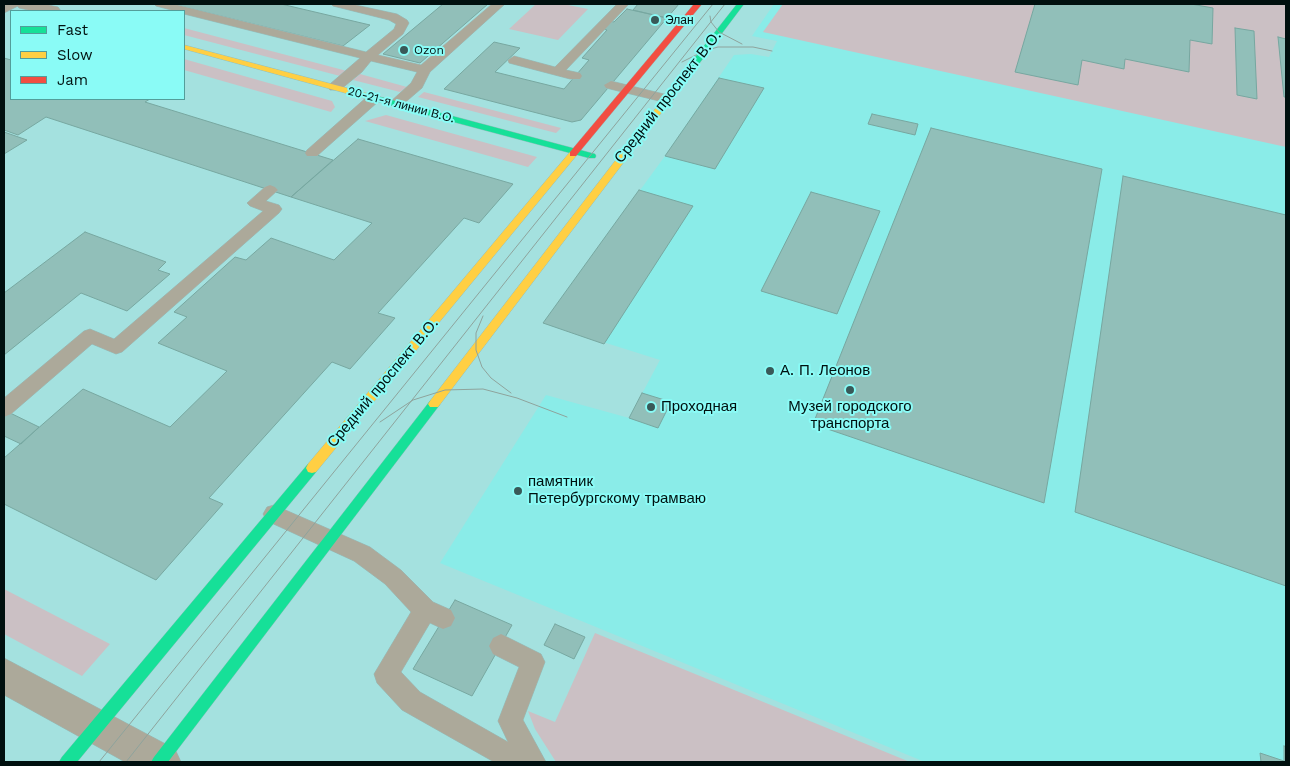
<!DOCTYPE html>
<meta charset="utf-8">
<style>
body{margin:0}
#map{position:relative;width:1290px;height:766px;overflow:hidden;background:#a4e1df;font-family:"Work Sans",sans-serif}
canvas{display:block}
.frame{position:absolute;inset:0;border:5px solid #00100f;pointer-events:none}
.legend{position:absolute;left:10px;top:10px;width:175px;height:90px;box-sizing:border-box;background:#8afbf6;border:1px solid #539d9a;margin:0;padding:6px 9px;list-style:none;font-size:15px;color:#00100f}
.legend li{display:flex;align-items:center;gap:10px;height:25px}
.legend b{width:25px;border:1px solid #539d9a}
</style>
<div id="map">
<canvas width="1290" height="766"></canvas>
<div class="frame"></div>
<ul class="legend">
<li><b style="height:6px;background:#16e098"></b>Fast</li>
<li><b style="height:6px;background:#ffcf43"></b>Slow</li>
<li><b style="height:6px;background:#f24e42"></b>Jam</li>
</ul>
</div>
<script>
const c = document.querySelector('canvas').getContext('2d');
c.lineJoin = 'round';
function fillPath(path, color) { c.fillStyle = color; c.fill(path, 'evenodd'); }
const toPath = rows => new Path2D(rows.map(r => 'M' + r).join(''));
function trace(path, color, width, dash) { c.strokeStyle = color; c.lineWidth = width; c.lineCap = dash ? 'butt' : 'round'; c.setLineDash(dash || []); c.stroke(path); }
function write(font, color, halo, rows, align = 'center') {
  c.font = font + ' "Work Sans",sans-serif'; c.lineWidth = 4; c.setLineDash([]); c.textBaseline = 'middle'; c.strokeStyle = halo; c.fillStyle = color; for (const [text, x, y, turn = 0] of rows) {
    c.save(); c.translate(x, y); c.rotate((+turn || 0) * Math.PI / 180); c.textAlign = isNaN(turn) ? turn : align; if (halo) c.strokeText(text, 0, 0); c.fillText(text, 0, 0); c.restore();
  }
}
const built = toPath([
 [774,4,1286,4,1286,762,925,762,440,563,546,395,629,418,660,360,543,323,665,156,734,55,751,54,769,57,777,41,752,36]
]);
const green = toPath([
 [536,4,563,4,588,9,558,40,509,29],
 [783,4,1286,4,1286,147,763,32],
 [184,28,347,71,340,76,184,35],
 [184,59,332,101,335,107,331,112,184,70],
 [360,74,407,87,400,92,353,80],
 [424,92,561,128,556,133,418,97],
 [386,115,537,157,528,167,365,121],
 [4,589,110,644,82,676,4,634],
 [595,633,910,762,556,762,535,729,528,711,555,722]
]);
const building = toPath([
 [172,4,281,4,370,25,343,46,172,4],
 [443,4,488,4,420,63,383,54,443,4],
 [638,4,679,4,667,18,633,10,638,4],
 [1035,4,1191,4,1213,8,1212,44,1190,40,1189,72,1125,59,1124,69,1082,60,1078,85,1015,72,1035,4],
 [627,9,667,18,581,120,572,122,444,89,494,42,520,48,495,72,564,89,589,60,582,58,607,30,603,29,610,21,614,22,627,9],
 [1235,28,1254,31,1257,99,1237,95,1235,28],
 [1278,37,1286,39,1286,97,1284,97,1278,37],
 [4,58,11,60,11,99,150,99,145,102,333,160,291,197,46,117,18,135,4,130,4,58],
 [719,78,764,88,715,169,665,156,719,78],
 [872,114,918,124,915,135,868,124,872,114],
 [931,128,1102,169,1044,503,813,424,931,128],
 [4,132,27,140,4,154,4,132],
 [358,139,513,184,479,223,464,218,378,313,395,318,350,369,332,362,209,498,223,504,156,580,4,504,4,458,83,389,170,427,227,371,158,343,187,317,174,312,235,257,246,260,271,238,334,260,372,223,291,197,358,139],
 [1123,176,1286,215,1286,586,1075,512,1123,176],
 [639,190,693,206,604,344,543,323,639,190],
 [811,192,880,211,837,314,761,291,811,192],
 [85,232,166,262,158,270,170,274,127,311,81,293,4,355,4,293,85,232],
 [642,393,671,402,658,428,629,418,642,393],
 [4,410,39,427,21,444,4,436,4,410],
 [455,600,512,625,472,696,413,669,455,600],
 [555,624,585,637,574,659,544,645,555,624],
 [1284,746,1286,747,1286,762,1261,762,1260,753,1284,761,1284,746]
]);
const lane = toPath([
 [7,4,22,4,4,13,4,6,7,4],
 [154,4,173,4,366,52,394,29,396,24,389,20,333,6,331,4,351,4,397,14,407,20,409,23,403,34,378,55,421,65,492,4,505,4,430,72,422,88,401,106,396,107,389,103,411,83,417,72,371,61,362,72,340,90,330,90,328,87,330,84,360,58,184,14,184,11,175,11,156,6,154,4],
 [617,4,629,4,566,70,580,73,582,76,580,79,570,79,509,63,508,60,514,56,555,67,617,4],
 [611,81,672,96,674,99,667,103,606,88,604,85,611,81],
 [374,94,381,98,379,101,317,156,307,156,305,153,307,150,369,95,374,94],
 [270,185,275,187,278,190,266,201,279,205,282,209,279,213,122,352,116,354,92,344,11,414,4,417,4,398,84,331,90,329,114,339,263,211,250,206,247,203,265,187,270,185],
 [274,505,370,547,401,570,433,602,451,610,455,618,451,626,443,629,430,623,401,672,420,692,508,742,498,721,519,667,493,654,489,646,493,638,501,634,541,654,545,662,523,720,546,762,494,762,402,710,377,683,374,674,411,612,385,584,354,561,267,521,263,514,267,507,274,505]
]);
const street = toPath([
 [16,4,44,4,58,7,61,11,33,11,19,8,16,4],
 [4,658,175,749,181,762,125,762,4,695,4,658]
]);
const fast = toPath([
 [737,4,744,4,695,69,689,69,689,65,737,4],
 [371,96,377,96,595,154,596,156,595,158,589,158,371,100,371,96],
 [434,399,438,401,440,404,438,407,168,762,151,762,154,757,430,401,434,399],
 [312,463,316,464,318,468,316,472,77,762,59,762,62,757,308,464,312,463]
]);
const slow = toPath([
 [184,45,377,96,378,98,371,100,184,49,184,45],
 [689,65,696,67,438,407,430,407,428,404,430,401,689,65],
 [573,151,577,154,576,156,316,472,312,473,308,472,306,468,308,464,570,152,573,151]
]);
const jam = toPath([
 [694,4,702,4,576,156,570,156,570,152,694,4]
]);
const tram = toPath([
 [710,16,711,22,719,32,742,44],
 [682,62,704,51,718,47,753,47,772,51],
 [483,316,476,333,476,350,482,367,491,378,511,393],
 [380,422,413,400,445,390,483,389,517,398,567,417],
 [99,762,713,4],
 [126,762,725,4]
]);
const markers = [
 [655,20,5,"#395958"],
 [404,50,5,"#395958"],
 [770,371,5,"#395958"],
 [850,390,5,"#395958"],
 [651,407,5,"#395958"],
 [518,491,5,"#395958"]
];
const farPoinames = [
 ["Элан",665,20],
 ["Ozon",414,50]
];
const farStreetnames = [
 ["20-21-я линии В.О.",401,105,15]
];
const streetNames = [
 ["Средний проспект В.О.",668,97,-52],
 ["Средний проспект В.О.",383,383,-50]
];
const poiNames = [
 ["А. П. Леонов",780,371],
 ["Проходная",661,407],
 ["Музей городского",850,407,"center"],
 ["транспорта",850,424,"center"],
 ["памятник",528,482],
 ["Петербургскому трамваю",528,499]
];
fillPath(built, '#8aece8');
fillPath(green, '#cbc0c4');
fillPath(building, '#91bfb9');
trace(building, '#77a7a0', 1);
trace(lane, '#92bfbe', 1);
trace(street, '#92bfbe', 1);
trace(fast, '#92bfbe', 1);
trace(slow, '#92bfbe', 1);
trace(jam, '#92bfbe', 1);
fillPath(lane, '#aca99a');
fillPath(street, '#aca99a');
fillPath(fast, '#16e098');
fillPath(slow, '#ffcf43');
fillPath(jam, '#f24e42');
trace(tram, '#8ea39c', 1);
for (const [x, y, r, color] of markers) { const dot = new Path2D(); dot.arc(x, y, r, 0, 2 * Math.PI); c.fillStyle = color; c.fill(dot); trace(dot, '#8afbf6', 2); }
write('12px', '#00100f', '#8afbf6', farPoinames, 'left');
write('12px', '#00100f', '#8afbf6', farStreetnames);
write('15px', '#00100f', '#8afbf6', streetNames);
write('15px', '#00100f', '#8afbf6', poiNames, 'left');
</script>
